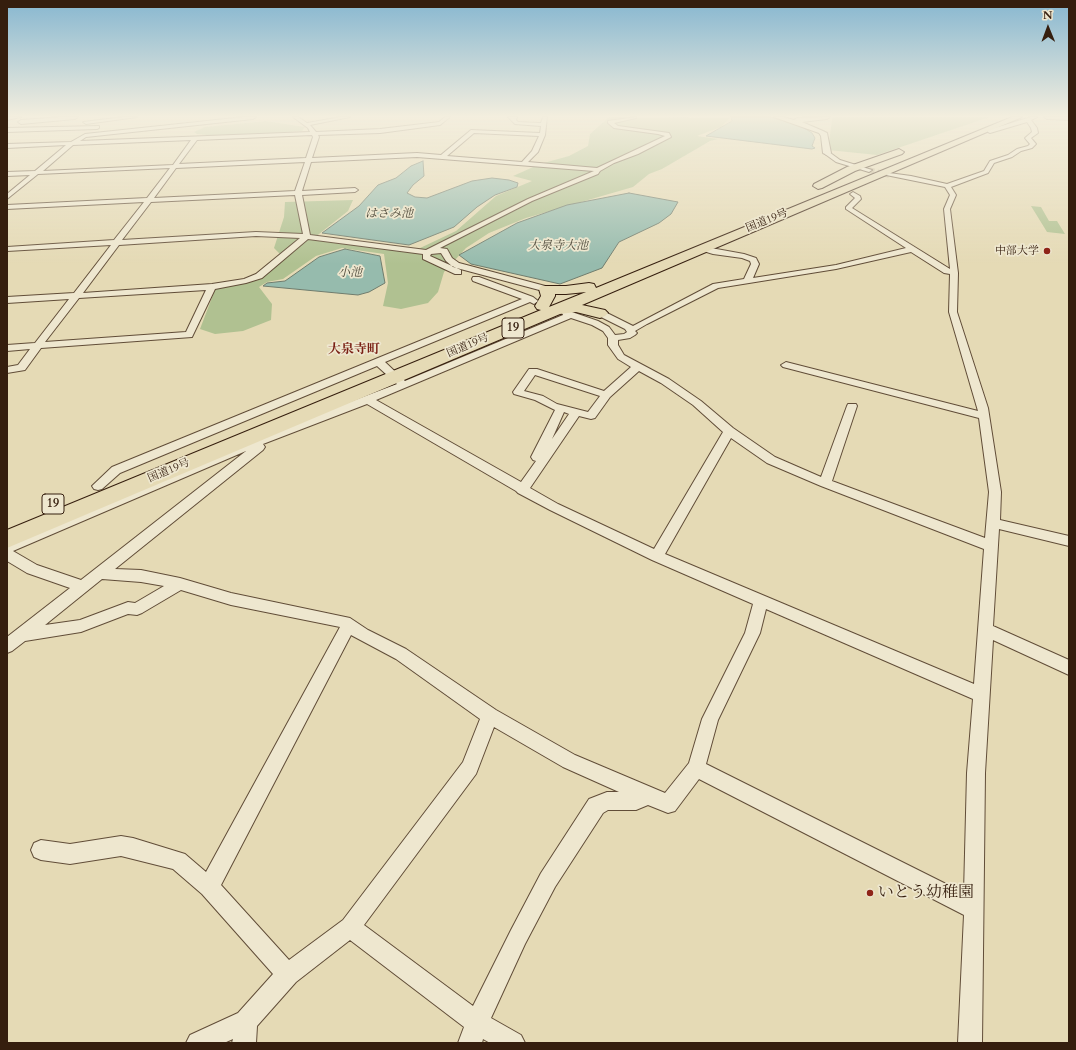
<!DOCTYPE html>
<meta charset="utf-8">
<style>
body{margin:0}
#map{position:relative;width:1076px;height:1050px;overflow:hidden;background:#e5dab5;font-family:Cardo,serif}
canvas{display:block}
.frame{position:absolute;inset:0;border:8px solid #351e0e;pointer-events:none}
.north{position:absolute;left:1028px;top:8px;width:40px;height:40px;-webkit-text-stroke:3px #eee7cf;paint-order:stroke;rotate:359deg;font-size:11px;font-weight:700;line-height:16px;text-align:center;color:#351e0e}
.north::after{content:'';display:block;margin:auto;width:14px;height:18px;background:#351e0e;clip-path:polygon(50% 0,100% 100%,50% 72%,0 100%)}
</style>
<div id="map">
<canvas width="1076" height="1050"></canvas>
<div class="frame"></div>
<div class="north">N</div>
</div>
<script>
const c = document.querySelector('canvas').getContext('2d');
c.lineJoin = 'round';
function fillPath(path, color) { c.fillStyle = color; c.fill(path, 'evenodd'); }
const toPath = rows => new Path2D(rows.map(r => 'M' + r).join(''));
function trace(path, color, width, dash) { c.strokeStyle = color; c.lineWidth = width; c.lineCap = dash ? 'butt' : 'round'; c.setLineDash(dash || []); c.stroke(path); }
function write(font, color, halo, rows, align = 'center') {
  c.font = font + ' Cardo,"Noto Serif JP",serif'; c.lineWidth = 3.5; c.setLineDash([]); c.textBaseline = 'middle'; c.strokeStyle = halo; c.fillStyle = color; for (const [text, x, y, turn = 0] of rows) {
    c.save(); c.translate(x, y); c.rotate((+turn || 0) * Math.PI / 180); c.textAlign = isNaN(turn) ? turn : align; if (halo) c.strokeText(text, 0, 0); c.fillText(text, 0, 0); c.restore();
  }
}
const green = toPath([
 [609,117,730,118,721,127,697,136,718,139,710,141,662,169,649,174,633,187,526,218,489,233,466,248,444,272,438,292,428,303,401,309,383,306,388,283,384,254,342,248,316,256,283,279,267,282,259,287,272,304,271,320,243,331,215,334,200,329,216,287,259,280,285,259,274,248,284,217,285,202,353,200,348,211,314,238,365,247,418,249,456,231,496,196,532,181,513,176,540,164,569,156,588,146,590,134],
 [834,117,990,117,877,155,828,150,832,119],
 [266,121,305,127,302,131,251,135,216,136,197,134,194,132,205,127],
 [1031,206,1041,207,1049,221,1057,221,1065,234,1047,232]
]);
const water = toPath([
 [731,117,770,117,801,126,812,133,815,138,812,146,815,148,812,149,706,136,732,121,731,117],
 [423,161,424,176,413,185,407,193,415,197,427,198,472,181,492,178,509,180,518,183,517,187,495,195,477,207,454,227,409,245,322,233,359,206,378,185,396,178,411,166,423,161],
 [629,193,678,202,671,214,659,223,619,242,602,268,560,284,471,264,459,255,517,223,567,205,629,193],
 [345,249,380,256,385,283,369,292,358,295,263,286,267,283,285,281,319,257,345,249]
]);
const minorTunnel = toPath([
 [869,170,889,175]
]);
const minor = toPath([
 [7,117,21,117,7,120,7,117],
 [63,117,78,117,75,119,21,124,18,122,21,120,63,117],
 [124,117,137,117,86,124,83,122,124,117],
 [244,117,256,117,253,119,86,137,80,141,310,132,308,128,293,117,298,117,307,123,341,117,350,117,310,125,316,132,380,129,439,122,445,117,450,117,440,125,380,133,318,135,319,137,312,158,417,153,441,155,471,130,540,133,541,126,515,124,508,117,517,117,516,120,518,122,541,123,543,117,547,117,545,135,538,152,528,162,597,168,665,136,658,134,614,128,608,123,608,121,636,117,636,118,614,123,618,126,669,133,671,137,638,154,614,163,600,171,598,174,532,201,440,248,447,249,452,258,459,263,549,287,550,289,549,291,543,291,453,267,446,261,441,253,431,254,430,256,461,270,461,274,455,274,423,259,423,254,308,239,262,278,246,283,215,289,192,337,41,348,25,370,7,373,7,367,18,365,30,349,7,351,7,345,35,343,69,299,7,303,7,297,74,293,111,245,7,251,7,247,114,240,144,202,7,209,7,205,147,198,170,168,38,174,7,199,7,194,30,175,7,176,7,172,35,171,66,145,7,148,7,144,71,142,85,134,244,117],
 [474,133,539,136,532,151,522,162,447,156,474,133],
 [312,135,313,137,306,158,179,164,197,140,312,135],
 [191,140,173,165,43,171,73,145,191,140],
 [417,157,594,171,528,199,426,250,310,235,302,195,355,192,358,190,355,188,302,191,311,162,417,157],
 [305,162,295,191,154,198,176,168,305,162],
 [295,195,303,234,256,232,122,240,151,202,295,195],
 [256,236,300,238,256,274,244,279,212,284,83,293,119,245,256,236],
 [206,290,186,332,45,342,79,298,206,290],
 [1031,117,1037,117,1031,120,1037,128,1038,133,1031,138,1036,144,1032,148,1021,151,1012,157,994,163,988,173,951,187,956,195,950,209,958,273,957,312,988,408,1001,492,1000,520,1069,536,1069,546,999,529,993,626,1069,660,1069,675,993,640,985,773,982,1043,958,1043,964,915,699,779,675,811,668,813,648,805,636,810,608,810,603,813,555,887,525,944,491,1018,521,1035,525,1043,490,1043,483,1039,482,1043,458,1043,464,1027,350,940,296,982,257,1026,256,1043,232,1043,233,1039,224,1043,186,1043,190,1035,238,1013,273,974,202,894,173,869,121,856,70,864,41,860,34,857,31,850,34,843,41,840,70,844,121,836,133,838,185,854,206,872,340,627,231,605,181,590,142,613,137,615,128,614,81,632,25,641,12,651,7,653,7,637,70,588,27,573,7,561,7,542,256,438,397,384,377,366,120,473,102,489,98,490,94,489,92,486,112,467,522,299,473,281,472,279,473,277,479,277,533,297,538,301,534,304,530,302,385,362,405,381,563,315,562,313,563,311,569,311,598,321,609,327,615,335,624,334,627,332,625,329,597,315,596,313,597,311,603,311,633,326,713,284,744,279,751,264,750,261,742,258,713,254,700,250,700,246,744,254,756,258,759,264,753,278,836,265,906,248,846,209,846,207,855,198,850,194,853,192,860,196,861,199,852,208,950,269,944,209,950,195,945,187,886,175,889,173,911,176,947,184,984,171,990,161,1008,155,1017,149,1028,146,1030,144,1025,138,1032,132,1031,128,1027,122,990,133,988,132,988,130,1031,117],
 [911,252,944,273,950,274,949,312,978,411,786,362,781,365,783,367,979,418,989,492,985,538,832,481,857,406,856,404,848,404,847,406,821,477,775,457,733,428,701,401,669,379,624,355,618,345,618,340,630,338,635,335,637,333,635,331,647,324,718,288,836,269,911,252],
 [571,318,592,325,603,331,608,338,608,345,618,359,631,367,604,391,537,369,529,369,513,392,514,394,535,400,555,410,531,457,533,460,536,461,521,482,376,400,571,318],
 [639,371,661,383,693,405,723,432,654,549,558,504,530,488,579,416,591,419,595,418,610,397,639,371],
 [535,375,600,396,588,412,557,404,543,396,524,391,535,375],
 [367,404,516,491,518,493,550,510,652,560,753,604,745,633,702,719,689,763,665,793,575,755,496,710,406,649,368,630,350,618,231,593,180,578,141,570,115,569,263,450,265,447,263,444,367,404],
 [564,412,569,414,552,439,564,412],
 [731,438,767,463,821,486,984,549,974,684,665,554,731,438],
 [246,451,81,580,37,565,13,551,246,451],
 [102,579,141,582,164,586,135,603,128,602,80,620,45,625,102,579],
 [766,609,973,699,967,773,964,893,706,764,718,720,760,633,766,609],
 [351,635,396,659,480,719,463,762,343,920,289,960,221,885,351,635],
 [494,727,563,767,619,792,607,792,589,799,541,873,511,930,473,1006,364,925,476,774,494,727],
 [1044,117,1069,117,1069,120,1047,119,1044,117],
 [99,126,99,128,97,129,7,132,7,128,99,126],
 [825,152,829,152,840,160,872,170,869,172,836,162,825,154,825,152]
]);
const tertiary = toPath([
 [774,117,783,117,794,120,797,118,830,117,827,119,802,122,823,131,827,133,831,153,827,155,823,153,821,136,819,133,774,117]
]);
const trunk = toPath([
 [1012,117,1022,117,582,305,605,310,608,313,605,316,600,318,576,312,560,314,7,548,7,530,541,310,537,309,535,306,541,296,539,289,541,286,566,286,589,283,594,284,596,288,1012,117],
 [586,292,549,307,555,296,555,294,566,294,586,292],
 [899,149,904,152,902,154,855,171,822,188,818,189,813,186,814,184,847,167,899,149]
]);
const markers = [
 [1047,251,4,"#8f2418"],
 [870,893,4,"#8f2418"]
];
const farStreetnames = [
 ["国道19号",767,221,-22],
 ["国道19号",468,346,-23],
 ["国道19号",169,471,-23]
];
const farPoinames = [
 ["中部大学",1039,251]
];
const farWaternames = [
 ["はさみ池",389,214],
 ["大泉寺大池",558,246],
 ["小池",350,273]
];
const shields = [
 [513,328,22],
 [53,504,22]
];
const shieldNames = [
 ["19",513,328],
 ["19",53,504]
];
const farQuarternames = [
 ["大泉寺町",354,350]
];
const nearPoinames = [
 ["いとう幼稚園",878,893]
];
fillPath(green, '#b0c191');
fillPath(water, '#96bbad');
trace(water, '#6f7c6d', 1);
trace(minorTunnel, '#c2b494', 5.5, [5.5, 3]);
trace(minor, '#614d38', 2);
trace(tertiary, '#614d38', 2);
trace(trunk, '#351e0e', 2);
fillPath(minor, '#eee7cf');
fillPath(tertiary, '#eee7cf');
fillPath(trunk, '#e5dab5');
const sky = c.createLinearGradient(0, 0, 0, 264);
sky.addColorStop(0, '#87b7d0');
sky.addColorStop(0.44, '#f3eede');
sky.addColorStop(1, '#f3eede00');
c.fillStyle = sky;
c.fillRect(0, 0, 1076, 264);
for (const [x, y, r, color] of markers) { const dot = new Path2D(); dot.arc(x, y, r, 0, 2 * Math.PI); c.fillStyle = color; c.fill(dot); trace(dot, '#eee7cf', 1.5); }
write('11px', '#351e0e', '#eee7cf', farStreetnames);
write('11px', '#351e0e', '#eee7cf', farPoinames, 'right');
write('italic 12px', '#524d3e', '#eee7cf', farWaternames);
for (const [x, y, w] of shields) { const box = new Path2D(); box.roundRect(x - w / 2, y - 10, w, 20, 3); c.fillStyle = '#eee7cf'; c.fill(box); trace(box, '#351e0e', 1); }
write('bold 12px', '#351e0e', null, shieldNames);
write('bold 13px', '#7a1f14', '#eee7cf', farQuarternames);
write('16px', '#351e0e', '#eee7cf', nearPoinames, 'left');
</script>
